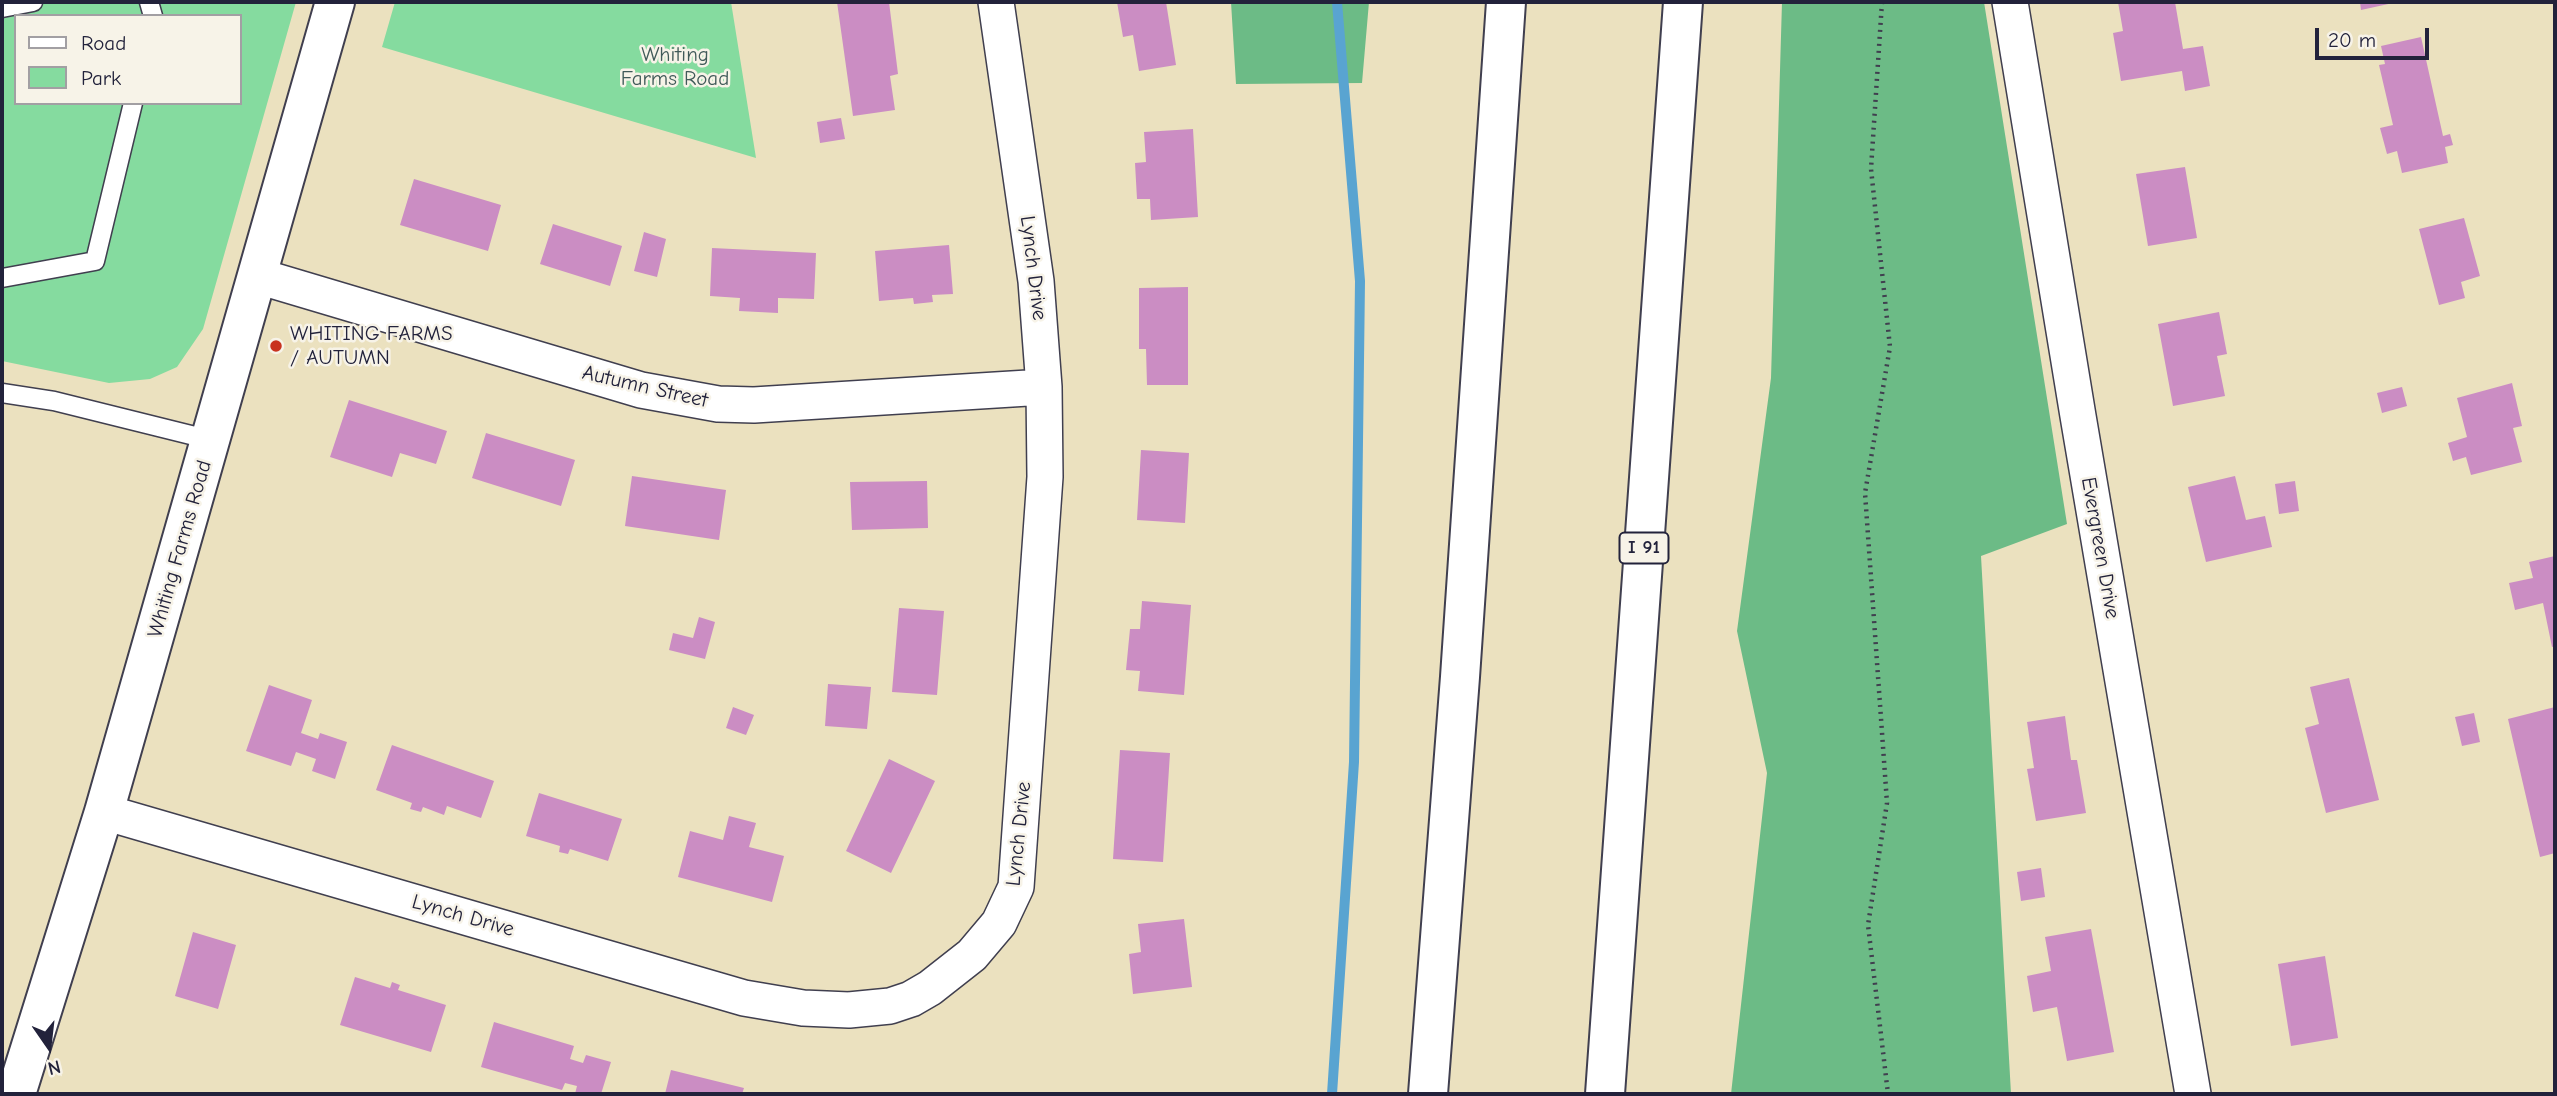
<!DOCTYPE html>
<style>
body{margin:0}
#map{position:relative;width:2557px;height:1096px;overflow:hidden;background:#ebe1bf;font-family:"Comic Neue",sans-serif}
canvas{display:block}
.frame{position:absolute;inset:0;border:4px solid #22223b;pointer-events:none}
.legend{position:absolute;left:14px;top:14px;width:228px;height:91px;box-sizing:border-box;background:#f7f3e8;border:2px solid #a29fa3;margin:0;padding:9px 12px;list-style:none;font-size:21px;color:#22223b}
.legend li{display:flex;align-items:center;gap:14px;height:35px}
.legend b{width:35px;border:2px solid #a29fa3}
.north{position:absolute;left:14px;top:1012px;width:70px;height:70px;-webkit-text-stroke:5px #f7f3e8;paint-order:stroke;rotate:166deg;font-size:19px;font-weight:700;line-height:28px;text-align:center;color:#22223b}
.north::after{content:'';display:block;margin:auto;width:24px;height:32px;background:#22223b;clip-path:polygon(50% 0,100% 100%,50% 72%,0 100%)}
.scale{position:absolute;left:2315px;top:28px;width:114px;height:32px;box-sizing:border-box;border:4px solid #22223b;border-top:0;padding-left:9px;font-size:21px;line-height:24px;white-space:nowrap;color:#22223b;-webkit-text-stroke:5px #f7f3e8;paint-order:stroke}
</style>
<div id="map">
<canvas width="2557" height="1096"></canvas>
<div class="frame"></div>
<ul class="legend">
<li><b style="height:9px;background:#fff"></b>Road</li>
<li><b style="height:19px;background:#85db9f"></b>Park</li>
</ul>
<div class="north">N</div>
<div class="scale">20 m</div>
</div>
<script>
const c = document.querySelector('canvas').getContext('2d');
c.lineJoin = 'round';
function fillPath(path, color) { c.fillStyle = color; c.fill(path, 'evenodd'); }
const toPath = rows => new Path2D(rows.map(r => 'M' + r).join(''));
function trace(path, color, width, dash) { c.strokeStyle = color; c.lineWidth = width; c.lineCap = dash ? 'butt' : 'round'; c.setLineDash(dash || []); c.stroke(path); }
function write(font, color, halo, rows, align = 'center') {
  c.font = font + ' "Comic Neue",sans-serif'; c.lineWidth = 5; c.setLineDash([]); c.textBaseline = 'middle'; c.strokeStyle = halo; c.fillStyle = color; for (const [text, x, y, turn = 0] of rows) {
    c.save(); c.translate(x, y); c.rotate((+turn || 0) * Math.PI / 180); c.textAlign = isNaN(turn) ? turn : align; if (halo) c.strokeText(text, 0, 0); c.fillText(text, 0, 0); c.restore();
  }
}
const green = toPath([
 [2,2,296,2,203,329,177,367,150,379,109,383,2,361],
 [16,16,240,16,240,103,16,103],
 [395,2,731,2,756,158,382,47]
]);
const forest = toPath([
 [1231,2,1369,2,1362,83,1236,84],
 [1782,2,1984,2,2067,524,1981,556,2011,1094,1731,1094,1767,773,1737,631,1771,378]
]);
const stream = toPath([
 [1332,1094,1354,762,1360,281,1337,2]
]);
const building = toPath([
 [837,2,889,2,898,74,890,76,895,110,853,116],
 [1117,2,1166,2,1176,65,1139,71,1133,35,1123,37],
 [2118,2,2175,2,2183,49,2203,46,2210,86,2185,91,2182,71,2121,81,2113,33,2123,31],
 [2360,2,2393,2,2393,3,2361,10],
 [2421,37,2443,136,2450,134,2453,145,2445,147,2448,163,2402,173,2397,151,2387,154,2380,128,2393,125,2379,65,2385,64,2381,46],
 [841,118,845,139,820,143,817,122],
 [1193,129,1198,217,1151,220,1150,199,1137,199,1135,163,1146,162,1144,132],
 [2185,167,2197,238,2148,246,2136,174],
 [414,179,501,205,488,251,400,225],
 [2464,218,2480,276,2461,282,2465,298,2439,305,2419,229],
 [553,224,622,246,610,286,540,264],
 [644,232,666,239,657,277,634,271],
 [949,245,953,294,932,295,933,302,914,304,913,298,879,301,875,251],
 [712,248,816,253,814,299,778,298,778,313,739,311,740,298,710,296],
 [1188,287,1188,385,1147,385,1146,349,1139,349,1139,288],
 [2219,312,2227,354,2217,356,2225,396,2173,406,2158,324],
 [2512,383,2522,426,2513,428,2522,462,2471,475,2466,457,2453,461,2448,443,2467,437,2457,398],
 [2402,387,2407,406,2382,413,2377,393],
 [349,400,447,431,436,464,400,453,392,477,330,457],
 [486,433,575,460,561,506,472,478],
 [1141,450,1189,453,1185,523,1137,520],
 [632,476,726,490,719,540,625,526],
 [2235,476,2246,520,2265,516,2272,547,2206,562,2188,487],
 [927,481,928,528,852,530,850,482],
 [2295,481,2299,511,2279,514,2275,484],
 [2555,556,2555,646,2552,647,2543,603,2515,610,2509,583,2533,578,2529,562],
 [1142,601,1191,605,1184,695,1138,691,1140,671,1126,670,1130,629,1140,629],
 [899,608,944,611,937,695,892,692],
 [699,617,715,622,705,659,669,650,673,633,693,638],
 [2349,678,2379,800,2326,813,2305,728,2319,724,2310,687],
 [828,684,871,687,867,729,825,726],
 [269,685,312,700,301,733,318,739,320,733,347,742,335,779,312,771,316,759,296,752,291,766,246,751],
 [733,707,754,715,746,735,726,728],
 [2555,707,2555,853,2540,857,2508,719],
 [2474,713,2480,742,2462,746,2455,717],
 [2065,716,2071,760,2077,760,2086,813,2036,821,2027,769,2034,768,2027,722],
 [392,745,494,781,481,818,447,806,444,815,423,807,421,812,410,809,412,803,376,790],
 [1120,750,1170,753,1163,862,1113,859],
 [889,759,935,781,891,873,846,851],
 [539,793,622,819,608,861,570,849,568,854,559,852,560,846,526,836],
 [729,816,756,823,749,847,784,856,772,902,678,877,690,831,723,840],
 [2041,868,2045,897,2021,901,2017,872],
 [1184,919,1192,987,1133,994,1129,954,1141,952,1138,924],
 [2091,929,2114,1052,2067,1061,2057,1007,2033,1012,2027,976,2051,971,2045,937],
 [193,932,236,945,218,1009,175,996],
 [2325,956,2338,1038,2291,1046,2278,964],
 [355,977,390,988,392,982,400,985,398,990,446,1005,431,1052,340,1025],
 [494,1022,574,1046,570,1059,583,1063,586,1055,611,1062,601,1094,575,1094,577,1086,565,1083,562,1090,481,1067],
 [671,1070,744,1088,742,1094,665,1094]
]);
const path = toPath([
 [1882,2,1871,169,1890,347,1865,493,1887,803,1868,925,1888,1094]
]);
const service = toPath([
 [149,2,153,16],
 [2,8,33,2],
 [2,278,95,261,133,103],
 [2,393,54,401,211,440]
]);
const minor = toPath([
 [2010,2,2078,416,2193,1094],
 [258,276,641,390,718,404,754,405,1044,387],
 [104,812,744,998,803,1008,849,1010,890,1006,911,999,930,988,972,955,999,923,1016,887,1045,477,1044,387,1036,281,996,2]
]);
const secondary = toPath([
 [16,1094,104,812,335,2]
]);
const motorway = toPath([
 [1428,1094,1460,677,1506,2],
 [1605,1094,1683,2]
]);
const markers = [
 [276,346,7,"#c8321e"]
];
const shields = [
 [1644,548,49]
];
const shieldNames = [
 ["I 91",1644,548]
];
const parkNames = [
 ["Whiting",675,55],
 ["Farms Road",675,79]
];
const streetNames = [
 ["Lynch Drive",1033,268,83],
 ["Autumn Street",645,387,13],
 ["Evergreen Drive",2100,548,80],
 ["Whiting Farms Road",180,549,-74],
 ["Lynch Drive",1019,834,-84],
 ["Lynch Drive",463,916,16]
];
const poiNames = [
 ["WHITING FARMS",290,334],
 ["/ AUTUMN",290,358]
];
fillPath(green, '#85db9f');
fillPath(forest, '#6cbb86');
trace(stream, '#59a4d1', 10);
fillPath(building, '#cb8dc3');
trace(service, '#403f4f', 21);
trace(minor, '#403f4f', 38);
trace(secondary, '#403f4f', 42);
trace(motorway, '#403f4f', 42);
trace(path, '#403f4f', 4.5, [2, 5]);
trace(service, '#fff', 18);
trace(minor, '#fff', 35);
trace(secondary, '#fff', 38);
trace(motorway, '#fff', 38);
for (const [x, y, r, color] of markers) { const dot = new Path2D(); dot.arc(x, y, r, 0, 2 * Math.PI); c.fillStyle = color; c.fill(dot); trace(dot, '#f7f3e8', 2.5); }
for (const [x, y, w] of shields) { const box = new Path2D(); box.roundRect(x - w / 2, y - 15.5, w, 31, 5); c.fillStyle = '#f7f3e8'; c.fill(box); trace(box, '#22223b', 2); }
write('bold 19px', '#22223b', null, shieldNames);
write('21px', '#405a59', '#f7f3e8', parkNames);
write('21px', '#22223b', '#f7f3e8', streetNames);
write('21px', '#22223b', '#f7f3e8', poiNames, 'left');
</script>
